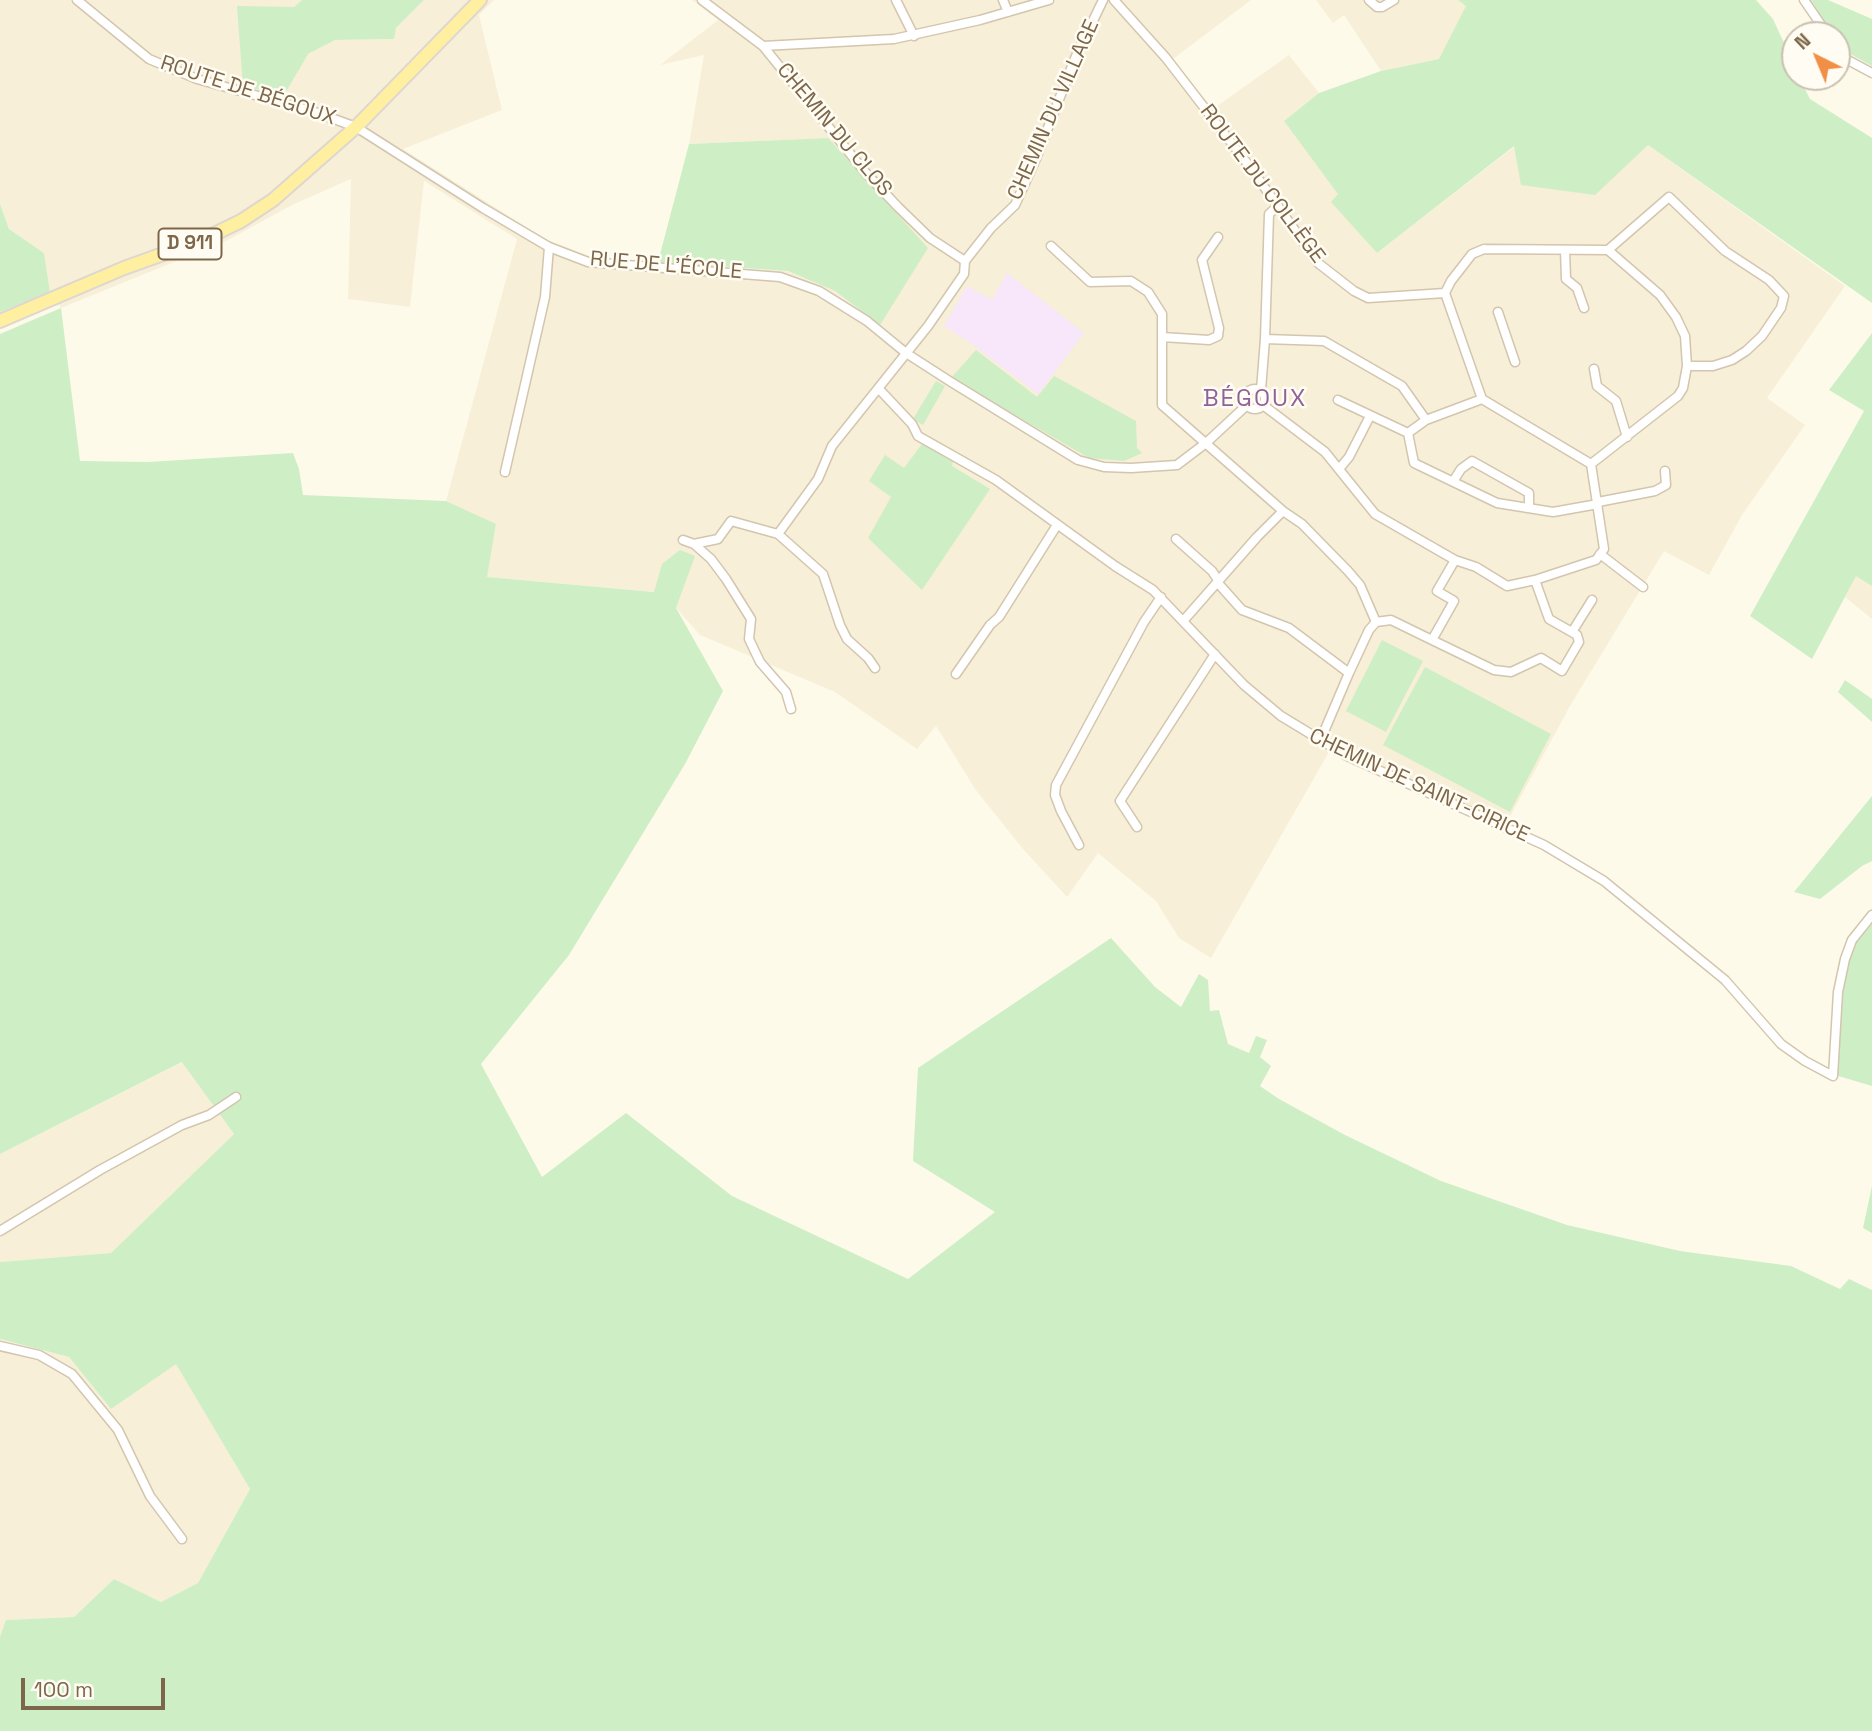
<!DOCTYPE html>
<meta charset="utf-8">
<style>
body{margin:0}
#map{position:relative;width:1872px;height:1731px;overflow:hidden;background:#fefaea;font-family:"Space Grotesk",sans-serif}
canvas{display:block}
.north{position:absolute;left:1781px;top:21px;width:70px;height:70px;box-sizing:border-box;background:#fffdf3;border:2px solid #cbc1af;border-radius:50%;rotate:317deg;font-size:19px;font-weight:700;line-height:28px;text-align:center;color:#7d664a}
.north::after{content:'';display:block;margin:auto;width:24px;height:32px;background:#f28f46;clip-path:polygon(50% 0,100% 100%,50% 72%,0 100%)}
.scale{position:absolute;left:21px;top:1678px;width:144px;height:32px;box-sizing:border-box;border:4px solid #7d664a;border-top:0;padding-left:9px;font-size:21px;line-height:24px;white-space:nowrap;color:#7d664a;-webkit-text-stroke:5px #fffdf3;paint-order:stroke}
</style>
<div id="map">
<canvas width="1872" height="1731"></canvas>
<div class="north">N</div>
<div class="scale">100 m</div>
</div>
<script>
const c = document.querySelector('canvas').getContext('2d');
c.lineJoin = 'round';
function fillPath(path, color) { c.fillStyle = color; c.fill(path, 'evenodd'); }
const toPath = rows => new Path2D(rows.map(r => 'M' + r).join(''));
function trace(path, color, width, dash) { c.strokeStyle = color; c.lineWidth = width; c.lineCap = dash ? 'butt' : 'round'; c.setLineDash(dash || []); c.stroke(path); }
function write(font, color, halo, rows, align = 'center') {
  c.font = font + ' "Space Grotesk",sans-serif'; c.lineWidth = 5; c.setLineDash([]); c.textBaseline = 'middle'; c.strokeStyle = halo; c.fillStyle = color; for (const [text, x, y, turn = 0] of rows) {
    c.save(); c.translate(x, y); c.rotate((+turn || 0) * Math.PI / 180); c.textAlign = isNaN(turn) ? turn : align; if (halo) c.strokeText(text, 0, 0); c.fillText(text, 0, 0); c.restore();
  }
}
const residential = toPath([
 [0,0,302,0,294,7,237,7,308,54,335,40,393,39,396,28,424,0,494,0,479,15,502,110,403,149,545,239,594,258,788,271,835,291,880,325,828,138,689,144,704,55,660,65,718,20,692,0,1251,0,1173,59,1213,109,1289,55,1319,93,1284,121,1339,194,1332,202,1377,253,1515,146,1648,145,1845,286,1767,398,1805,425,1742,515,1709,575,1664,551,1570,706,1507,822,1329,752,1211,958,1179,938,1156,901,1098,853,1067,897,1023,849,975,789,936,726,917,749,835,692,700,635,676,608,694,556,655,592,486,577,496,525,446,501,517,239,424,181,410,307,348,299,351,179,292,205,228,240,61,308,50,292,44,253,9,229,0,204],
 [1316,0,1458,0,1467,6,1439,59,1381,71,1344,15,1333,23],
 [1856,575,1872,586,1872,619,1845,597],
 [183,1062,234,1134,111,1253,0,1262,0,1154],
 [0,1339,69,1357,111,1409,176,1363,250,1489,198,1583,161,1602,114,1579,74,1617,6,1620,0,1637]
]);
const education = toPath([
 [1007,273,1084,333,1038,394,969,342,944,326,967,286,992,300]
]);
const green = toPath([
 [302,0,424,0,396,28,394,39,335,40,308,54,284,95,243,86,237,6,294,7],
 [1458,0,1756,0,1773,19,1795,67,1795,77,1799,77,1810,99,1872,138,1872,303,1648,145,1595,195,1521,185,1514,146,1377,253,1331,202,1338,194,1284,121,1319,93,1381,71,1439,59,1466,6],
 [1811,0,1828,0,1872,19,1872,66,1841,49,1837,42,1837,35,1833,35],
 [828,138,928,248,880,325,835,291,788,271,658,262,689,144],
 [0,204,9,229,44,253,50,292,0,312],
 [61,308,80,461,148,462,293,453,299,469,303,495,446,501,496,524,487,577,654,592,662,564,680,550,695,556,676,608,723,691,685,764,569,955,481,1064,542,1177,626,1113,732,1196,908,1279,995,1212,913,1161,918,1068,1111,938,1155,987,1181,1007,1199,974,1208,980,1210,1011,1219,1010,1228,1044,1249,1053,1256,1036,1267,1040,1260,1057,1271,1066,1260,1086,1279,1099,1345,1135,1441,1181,1567,1225,1680,1251,1791,1266,1840,1289,1849,1279,1872,1290,1872,1731,0,1731,0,1637,6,1620,74,1617,114,1579,161,1602,198,1583,250,1489,176,1364,111,1409,69,1357,0,1339,0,1262,111,1253,234,1134,182,1062,0,1154,0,334],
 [1872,333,1872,586,1856,576,1812,659,1750,616,1864,411,1829,390],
 [976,350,1037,397,1054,376,1136,421,1137,448,1142,453,1124,461,1089,458,951,378],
 [936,381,945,386,923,425,913,419],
 [922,444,953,462,952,466,990,489,922,590,868,538,891,497,869,481,885,455,904,468],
 [1382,640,1423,661,1386,732,1346,711],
 [1425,667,1551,734,1510,812,1383,745],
 [1845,680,1872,699,1872,722,1838,692],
 [1872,796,1872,861,1862,866,1820,899,1794,892],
 [1872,909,1872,1086,1835,1075,1844,970,1866,914],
 [1872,1186,1872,1233,1863,1228]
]);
const minor = toPath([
 [77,0,149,59,197,79,312,111,356,127,483,208,549,247,588,262,780,277,819,291,867,321,906,353,951,382,1078,460,1104,467,1131,468,1177,465,1206,443,1247,405],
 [702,0,763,46,865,172,898,207,930,238,965,261],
 [896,0,914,36],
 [1003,0,1008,12],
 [1114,0,1166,58,1250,167,1318,263,1354,291,1368,298,1445,293],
 [1369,0,1377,7,1382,7,1394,0],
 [1804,0,1828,35],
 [763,46,894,39,980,20,1049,0],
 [1837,50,1846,59,1872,73],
 [1051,246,1090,282,1131,281,1148,292,1162,314,1162,405,1283,511,1302,524,1348,571,1360,585,1376,622,1391,620,1432,640],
 [1484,249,1608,250,1660,295,1676,317,1685,336,1687,366,1683,388,1678,396,1591,464,1482,399,1445,293,1451,281,1472,254,1484,249],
 [1565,250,1566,279,1577,288,1584,308],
 [1608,250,1669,197,1725,251,1769,280,1784,296,1781,308,1762,336,1746,351,1732,360,1713,366,1687,366],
 [1498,312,1515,362],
 [1162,337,1209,340,1218,336,1219,328,1202,260,1218,237],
 [1265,339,1324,341,1402,386,1426,420,1482,399],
 [1594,369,1597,386,1616,401,1627,437],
 '1245 399a10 10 0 1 1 20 0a10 10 0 1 1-20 0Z',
 [879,389,912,424,918,436,996,480,1115,566,1153,590,1244,685,1281,716,1347,756,1544,845,1604,881,1725,980,1781,1044,1805,1061,1833,1076,1838,992,1845,959,1852,940,1872,915],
 [1261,390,1265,339,1269,214,1278,206],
 [1338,400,1408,433],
 [1263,405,1325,452,1375,514,1455,560,1476,567,1507,586,1535,580,1596,560,1604,549,1591,464],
 [1426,420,1408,433,1414,463,1497,503,1553,512,1598,504],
 [1339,469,1349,457,1370,416],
 [505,472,545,297,549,247],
 [1454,480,1461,469,1472,461,1529,493,1529,507],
 [1598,502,1655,491,1666,485,1665,471],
 [778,534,818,479,832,446,928,326,964,274,965,261,991,228,1015,205,1035,161,1076,56,1103,0],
 [1176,539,1212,571,1218,580],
 [683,540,694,544,711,559,726,579,751,619,749,639,760,662,786,692,791,709],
 [694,544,718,539,731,521,778,534,823,574,840,625,847,639,868,658,875,668],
 [1600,554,1643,587],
 [1455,560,1437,591,1454,601,1432,640,1494,670,1511,672,1541,658,1562,671,1579,642,1577,635,1549,619,1535,580],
 [1217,582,1242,610,1289,628,1349,673],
 [1184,620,1257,537,1283,511],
 [1572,632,1592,600],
 [956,674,990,625,999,617,1057,525],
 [1320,741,1349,673,1369,630,1376,622],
 [1137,827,1120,801,1215,654],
 [1079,845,1061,811,1055,795,1056,785,1144,622,1161,597],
 [0,1231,100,1170,182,1125,209,1115,236,1097],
 [0,1346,39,1355,72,1374,118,1430,150,1496,182,1539]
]);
const primary = toPath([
 [0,321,124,268,202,240,241,221,273,200,356,127,480,0]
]);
const shields = [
 [190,244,63]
];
const shieldNames = [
 ["D 911",190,244]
];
const streetNames = [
 ["ROUTE DE BÉGOUX",248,91,18],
 ["CHEMIN DU VILLAGE",1054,110,-66],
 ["CHEMIN DU CLOS",834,130,50],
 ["ROUTE DU COLLÈGE",1262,184,53],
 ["RUE DE L'ÉCOLE",666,266,5],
 ["CHEMIN DE SAINT-CIRICE",1419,786,25]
];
const quarterNames = [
 ["BÉGOUX",1255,399]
];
fillPath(residential, '#f7efd8');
fillPath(education, '#f8e6fb');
fillPath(green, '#ceeec6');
trace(minor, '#d3c5ae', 11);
trace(primary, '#ddd7d0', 16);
trace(minor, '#fff', 8);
trace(primary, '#ffefa1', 12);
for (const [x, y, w] of shields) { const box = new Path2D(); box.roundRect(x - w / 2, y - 15.5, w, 31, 5); c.fillStyle = '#fffdf3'; c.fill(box); trace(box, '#7d664a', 2); }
write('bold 19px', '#7d664a', null, shieldNames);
write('21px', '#7d664a', '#fffdf3', streetNames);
c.letterSpacing = '2px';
write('24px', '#916299', '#fffdf3', quarterNames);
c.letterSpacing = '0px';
</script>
